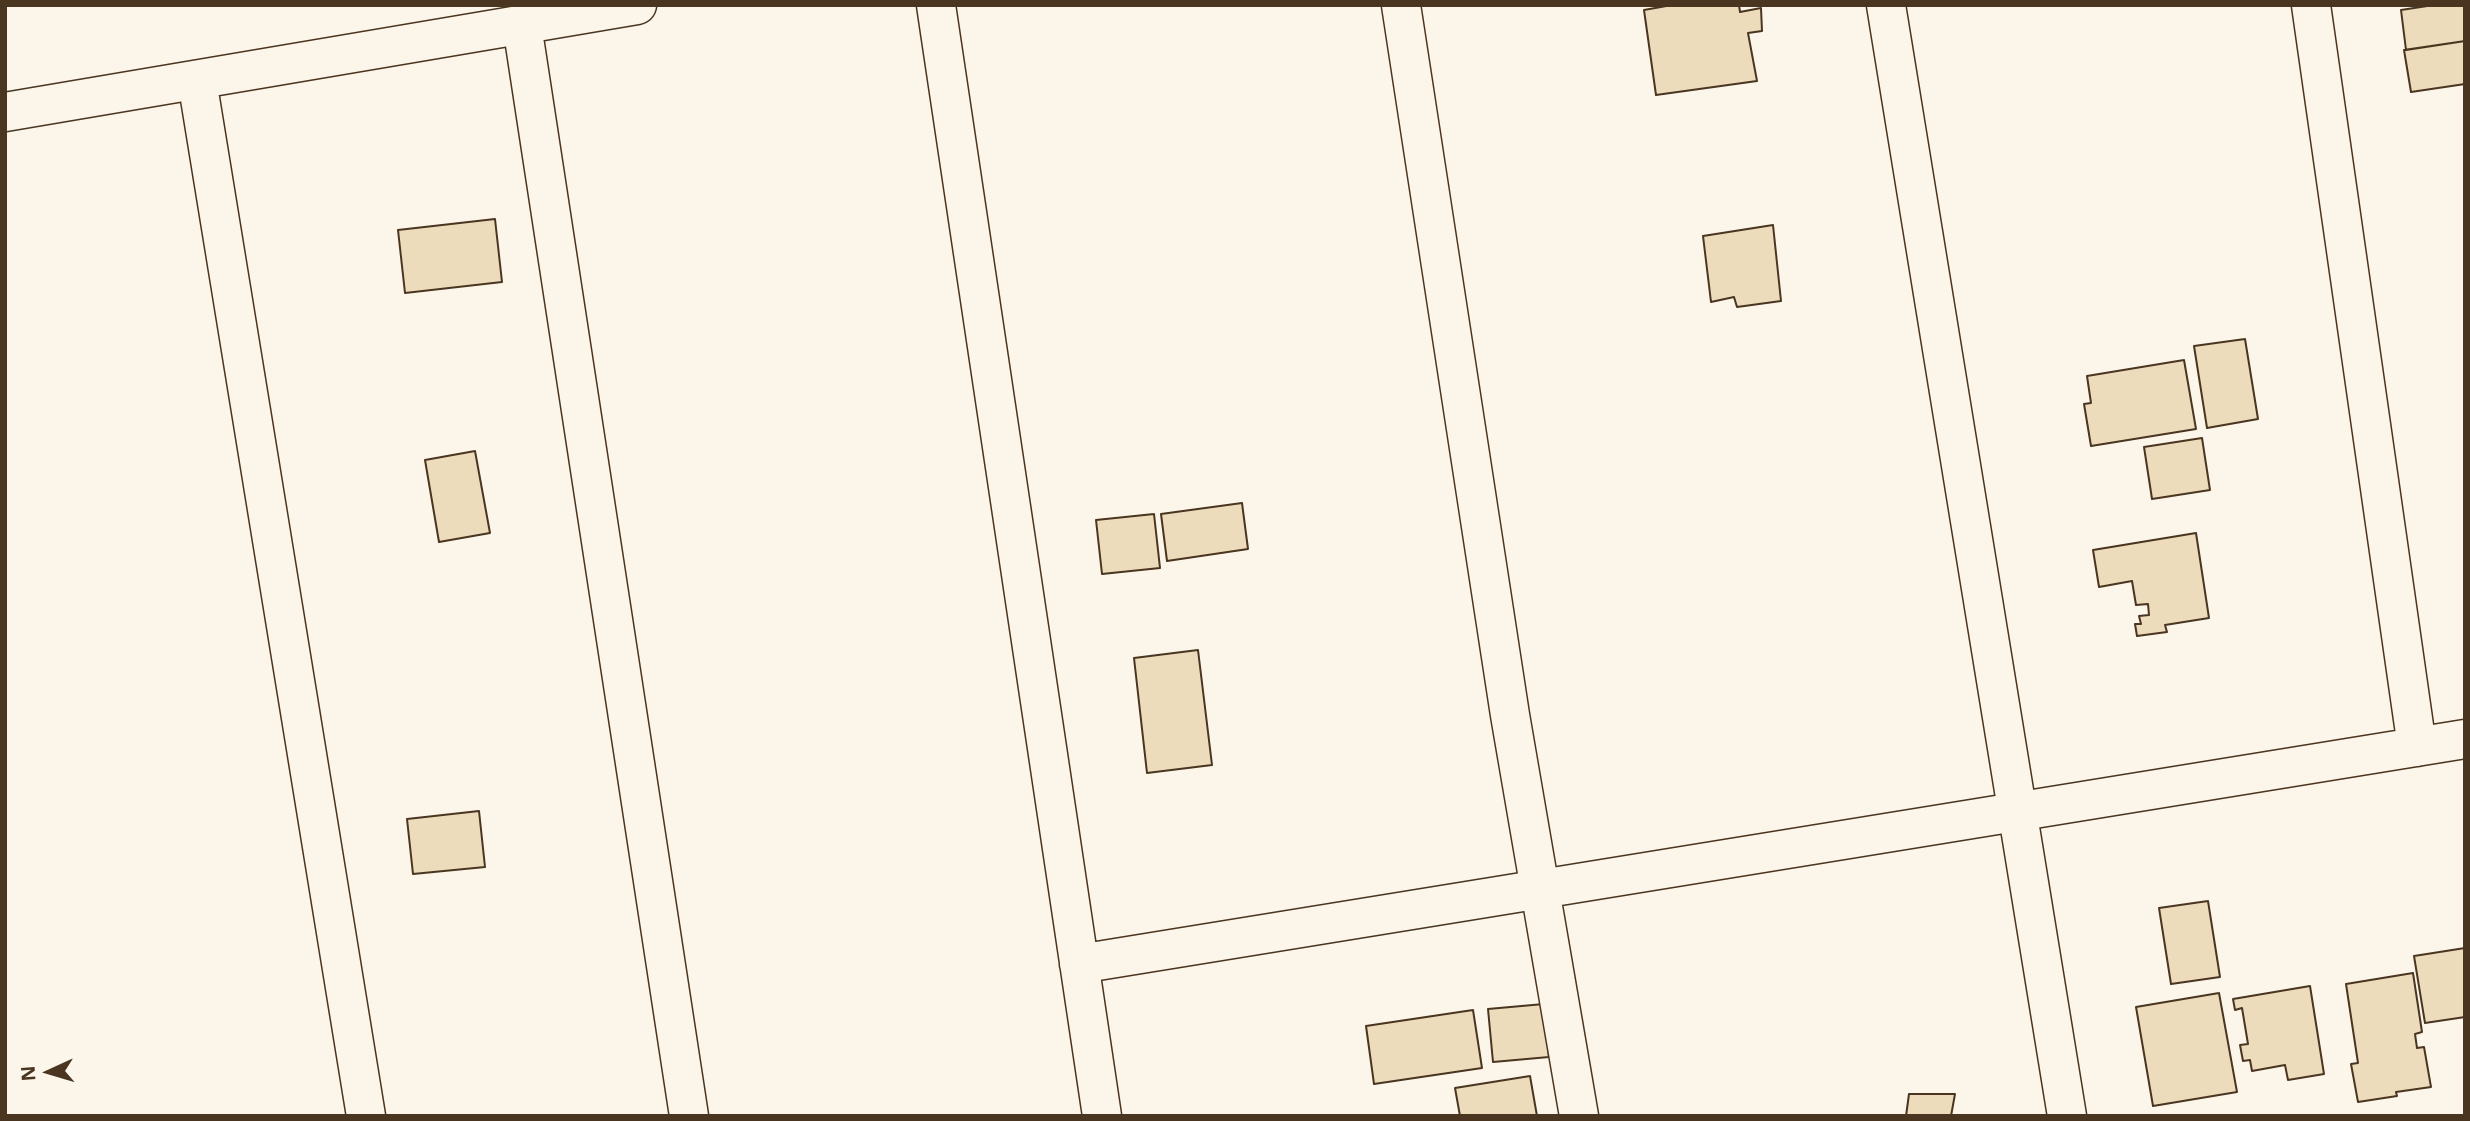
<!DOCTYPE html>
<style>
body{margin:0}
#map{position:relative;width:2470px;height:1121px;overflow:hidden;background:#fbf6e9;font-family:"Noto Sans",sans-serif}
canvas{display:block}
.frame{position:absolute;inset:0;border:7px solid #4a3520;pointer-events:none}
.north{position:absolute;left:14px;top:1037px;width:70px;height:70px;-webkit-text-stroke:5px #fbf6e9;paint-order:stroke;rotate:266deg;font-size:19px;font-weight:700;line-height:28px;text-align:center;color:#4a3520}
.north::after{content:'';display:block;margin:auto;width:24px;height:32px;background:#4a3520;clip-path:polygon(50% 0,100% 100%,50% 72%,0 100%)}
</style>
<div id="map">
<canvas width="2470" height="1121"></canvas>
<div class="frame"></div>
<div class="north">N</div>
</div>
<script>
const c = document.querySelector('canvas').getContext('2d');
c.lineJoin = 'round';
function fillPath(path, color) { c.fillStyle = color; c.fill(path, 'evenodd'); }
const toPath = rows => new Path2D(rows.map(r => 'M' + r).join(''));
function trace(path, color, width, dash) { c.strokeStyle = color; c.lineWidth = width; c.lineCap = dash ? 'butt' : 'round'; c.setLineDash(dash || []); c.stroke(path); }
const building = toPath([
 [1672,5,1739,5,1740,12,1761,8,1762,31,1748,33,1757,81,1656,95,1644,10,1672,5],
 [2434,5,2465,5,2465,41,2406,50,2401,10,2434,5],
 [2465,41,2465,84,2411,92,2404,50,2465,41],
 [495,219,502,282,405,293,398,230,495,219],
 [1773,225,1781,301,1737,307,1734,297,1711,302,1703,236,1773,225],
 [2245,339,2258,419,2207,428,2194,346,2245,339],
 [2184,360,2196,429,2091,446,2084,404,2091,403,2087,376,2184,360],
 [2202,438,2210,490,2152,499,2144,447,2202,438],
 [475,451,490,533,439,542,425,460,475,451],
 [1242,503,1248,549,1167,561,1161,514,1242,503],
 [1154,514,1160,568,1102,574,1096,520,1154,514],
 [2196,533,2209,618,2165,625,2167,632,2137,636,2135,624,2141,624,2139,616,2149,615,2148,604,2136,605,2132,581,2099,587,2093,550,2196,533],
 [1198,650,1212,765,1147,773,1134,658,1198,650],
 [479,811,485,867,413,874,407,819,479,811],
 [2208,901,2220,977,2171,984,2159,908,2208,901],
 [2465,948,2465,1017,2425,1023,2414,956,2465,948],
 [2413,973,2422,1032,2415,1034,2417,1048,2424,1047,2431,1087,2396,1092,2397,1096,2358,1102,2351,1064,2358,1063,2346,984,2413,973],
 [2310,986,2324,1074,2288,1080,2285,1065,2252,1071,2250,1060,2243,1061,2240,1045,2248,1044,2242,1008,2235,1010,2233,999,2310,986],
 [2219,993,2237,1092,2153,1106,2136,1007,2219,993],
 [1544,1004,1549,1057,1493,1062,1488,1009,1544,1004],
 [1473,1010,1482,1068,1374,1084,1366,1026,1473,1010],
 [1530,1076,1537,1116,1460,1116,1455,1088,1530,1076],
 [1909,1094,1955,1094,1951,1116,1906,1116,1909,1094]
]);
const street = toPath([
 [936,5,1102,1116],
 [1401,5,1510,715,1579,1116],
 [1886,5,2067,1116],
 [2311,5,2417,747],
 [522,25,689,1116],
 [197,80,366,1116],
 [5,112,637,5],
 [1079,964,2465,739]
]);
fillPath(building, '#ecdcbc');
trace(building, '#4a3520', 2);
trace(street, '#4a3520', 41);
trace(street, '#fbf6e9', 38);
</script>
